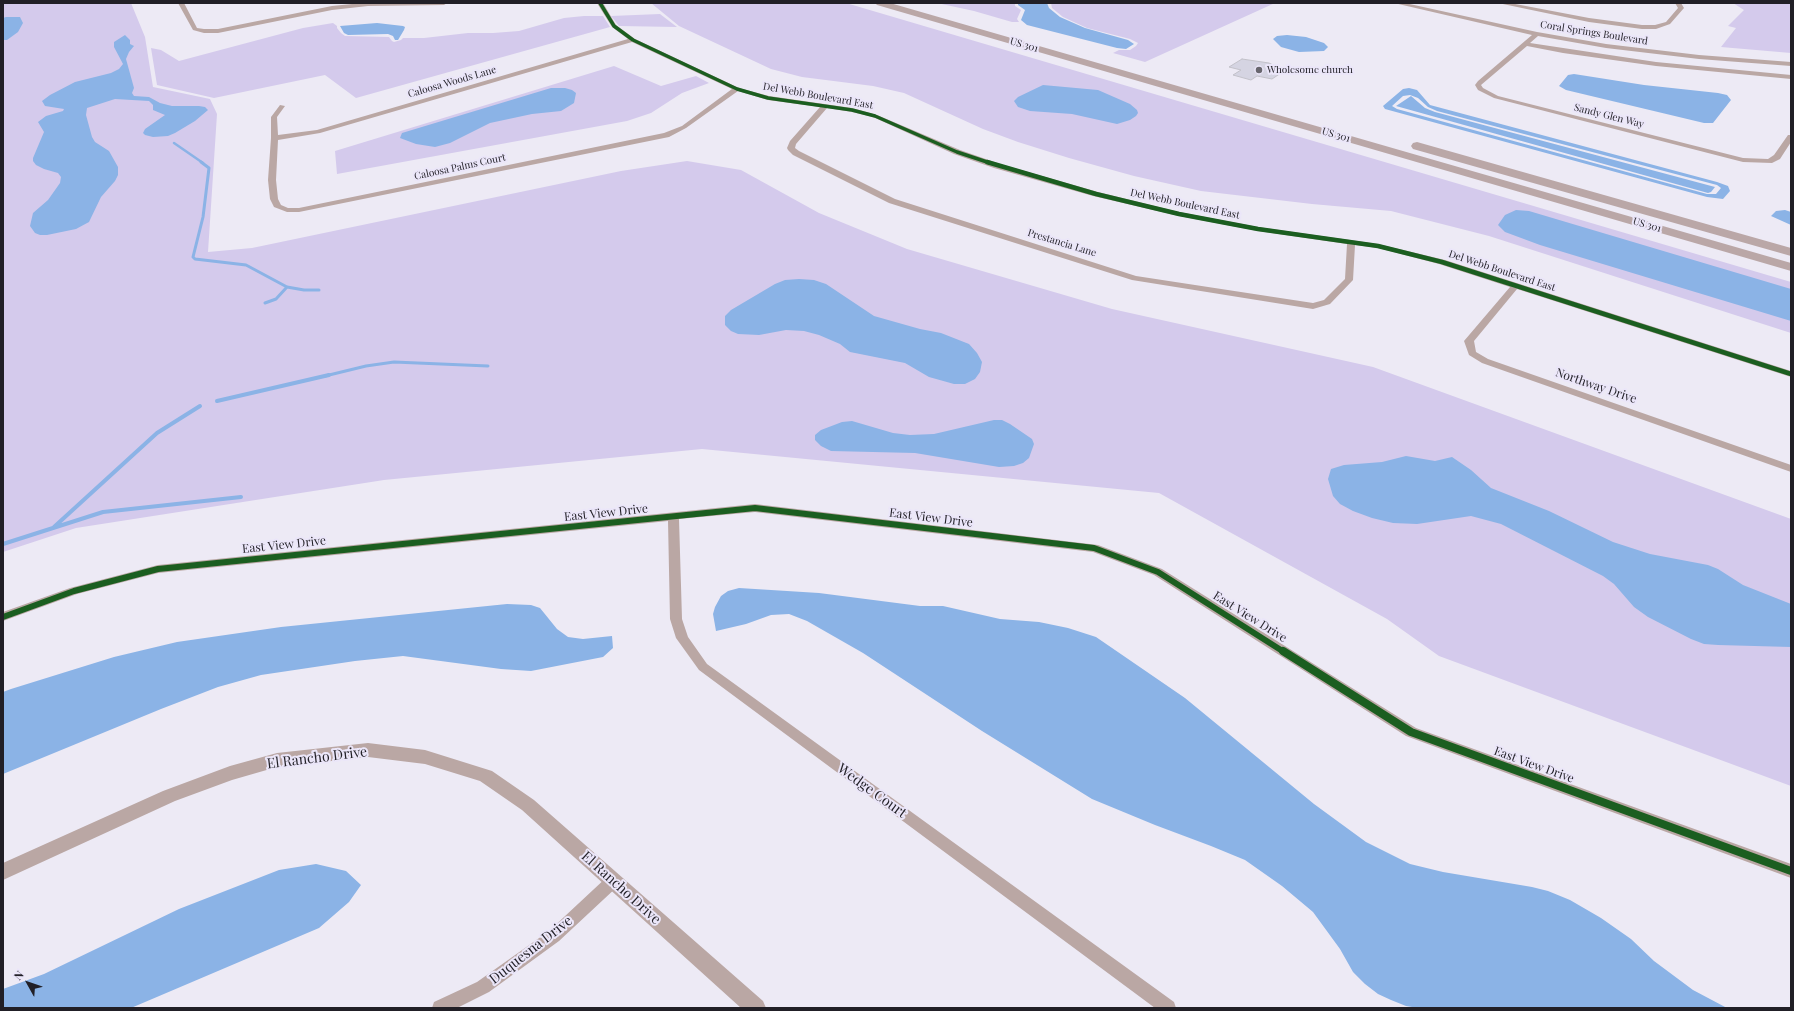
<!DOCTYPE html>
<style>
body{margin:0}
#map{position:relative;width:1794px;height:1011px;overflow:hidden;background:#edeaf5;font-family:"Playfair Display",serif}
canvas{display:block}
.frame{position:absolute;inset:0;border:4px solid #211f26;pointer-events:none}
.north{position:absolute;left:8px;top:963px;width:40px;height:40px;-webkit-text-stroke:3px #ebe6f9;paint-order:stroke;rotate:310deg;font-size:11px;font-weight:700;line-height:16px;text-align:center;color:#211f26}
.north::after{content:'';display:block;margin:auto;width:14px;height:18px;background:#211f26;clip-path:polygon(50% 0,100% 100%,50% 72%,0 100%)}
</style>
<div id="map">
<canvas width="1794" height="1011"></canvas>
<div class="frame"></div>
<div class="north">N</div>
</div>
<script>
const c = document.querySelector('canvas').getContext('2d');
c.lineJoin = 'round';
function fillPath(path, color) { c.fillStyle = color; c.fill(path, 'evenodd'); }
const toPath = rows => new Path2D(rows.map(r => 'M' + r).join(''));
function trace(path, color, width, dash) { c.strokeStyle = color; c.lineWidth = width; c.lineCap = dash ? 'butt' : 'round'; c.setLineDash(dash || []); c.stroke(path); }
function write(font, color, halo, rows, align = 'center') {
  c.font = font + ' "Playfair Display",serif'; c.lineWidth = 4; c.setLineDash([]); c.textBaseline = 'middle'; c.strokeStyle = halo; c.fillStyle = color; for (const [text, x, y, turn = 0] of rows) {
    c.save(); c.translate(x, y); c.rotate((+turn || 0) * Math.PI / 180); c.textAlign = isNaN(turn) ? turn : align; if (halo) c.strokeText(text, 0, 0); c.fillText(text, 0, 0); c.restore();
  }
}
const green = toPath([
 [3,3,131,3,145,37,153,87,210,99,217,114,208,252,252,248,621,171,687,161,741,170,819,213,907,249,1112,309,1373,367,1791,519,1791,786,1439,656,1387,619,1159,493,702,449,384,480,76,528,3,552],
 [651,3,846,3,1791,282,1791,333,1489,236,1391,211,1312,204,1201,191,1134,176,1069,158,1018,142,983,129,904,93,873,86,802,77,771,69,679,26],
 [937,3,1015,3,1015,6,1021,10,1017,19,1019,22,1012,22,974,11],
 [1051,3,1275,3,1145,62,1113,53,1119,50,1130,50,1136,46,1138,43,1130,39,1087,28,1063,17,1052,8],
 [1733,3,1791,3,1791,53,1721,47,1736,28,1728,26,1744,10],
 [660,14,677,27,619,26,611,16],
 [584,16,603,16,610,27,356,98,325,75,214,98,157,85,151,48,161,50,179,61,303,28,333,23,337,26,337,28,341,33,345,36,389,37,392,41,394,42,401,40,403,38,424,38,468,33,493,33,519,31,564,18],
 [614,66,661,86,696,76,709,83,682,93,651,113,627,121,337,174,335,151]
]);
const water = toPath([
 [1018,3,1047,3,1049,8,1060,17,1085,28,1128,40,1134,44,1126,49,1117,48,1027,25,1021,20,1025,10,1018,5],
 [6,17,20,17,23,23,18,32,7,40,3,40,3,18],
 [377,23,403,26,405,27,404,30,398,40,395,40,393,36,388,34,348,35,344,33,340,26],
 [125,35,130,40,130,44,134,46,129,52,126,59,134,88,132,93,134,96,149,97,160,103,172,106,199,106,205,107,208,110,195,121,175,133,168,136,153,137,145,135,143,133,145,129,165,115,153,110,153,105,149,101,115,99,87,108,86,115,92,137,95,142,109,151,118,167,118,175,115,181,101,197,89,222,76,229,47,235,40,235,35,233,30,226,33,213,48,200,60,183,61,177,58,173,44,169,36,165,33,161,33,158,44,132,38,122,46,116,63,111,64,109,45,106,42,101,50,95,75,82,111,73,119,69,123,64,114,47,114,42],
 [1287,35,1306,37,1324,43,1328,47,1324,51,1299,52,1281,47,1273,39,1277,36],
 [1574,74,1644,85,1718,93,1727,95,1731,100,1713,123,1704,123,1566,90,1559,86,1568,75],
 [1043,85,1098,90,1130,104,1137,110,1138,113,1136,116,1130,120,1117,124,1072,114,1030,111,1018,107,1014,101,1018,97],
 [551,88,565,88,572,90,576,93,574,103,561,111,532,114,490,123,450,143,435,147,416,144,400,138,402,133],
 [1409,88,1417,90,1430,105,1717,182,1728,186,1730,191,1723,199,1707,197,1385,109,1383,106,1403,89],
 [1410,95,1418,98,1428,107,1437,111,1717,185,1721,188,1716,194,1707,194,1397,109,1392,106,1403,96],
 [1411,96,1425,108,1435,112,1715,187,1711,192,1708,193,1396,106],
 [1516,210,1529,211,1791,289,1791,321,1540,245,1505,232,1498,225,1505,215],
 [1785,210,1791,212,1791,225,1771,216,1776,211],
 [799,279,814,280,826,284,874,316,920,329,941,333,969,344,977,353,982,362,980,372,975,379,965,384,954,384,929,377,905,363,850,352,840,344,819,335,804,331,786,330,759,335,738,334,731,331,725,325,725,316,731,310,775,284,785,280],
 [994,420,1002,420,1010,424,1032,439,1034,444,1029,458,1023,463,1014,466,999,467,915,453,831,451,821,446,815,440,815,435,821,430,842,422,852,421,893,433,910,435,934,434],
 [1406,456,1435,461,1452,457,1471,470,1491,488,1549,511,1613,542,1650,554,1708,565,1718,569,1743,585,1791,604,1791,647,1718,645,1704,644,1691,639,1648,617,1634,607,1614,584,1603,576,1501,524,1471,516,1417,524,1393,523,1372,518,1353,511,1340,504,1333,496,1328,479,1331,469,1344,465,1382,462],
 [739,588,819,593,920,606,943,606,1000,619,1039,622,1068,628,1096,637,1185,698,1314,804,1366,842,1410,864,1443,872,1532,887,1548,891,1570,900,1601,918,1631,939,1654,961,1693,990,1727,1008,1418,1008,1406,1006,1391,1000,1378,994,1365,984,1353,972,1340,949,1313,912,1282,886,1245,860,1211,846,1155,825,1092,799,982,731,863,653,807,621,789,614,771,615,746,624,716,631,713,614,715,607,721,596,728,591],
 [507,604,531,605,540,608,557,629,568,637,583,639,612,636,613,648,603,657,531,671,501,669,403,656,355,661,261,675,218,687,161,709,3,774,3,692,11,689,114,657,177,642,281,627],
 [316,864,346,871,361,885,349,902,319,928,131,1008,3,1008,3,989,44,974,179,909,279,870]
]);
const streamFar2 = toPath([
 [174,143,203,163]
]);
const streamFar1 = toPath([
 [201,162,209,168,203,217,193,257,195,259,246,265,287,287,304,290,319,290],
 [265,303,276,299,287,287],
 [325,376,366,366,394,362,488,366]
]);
const stream = toPath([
 [217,401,329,375],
 [54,527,157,433,200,406],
 [3,544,103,512,241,497]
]);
const building = toPath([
 [1242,59,1269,63,1275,66,1281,73,1272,79,1257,76,1251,80,1233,75,1241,70,1229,67,1242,59]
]);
const minor = toPath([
 [178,3,184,3,197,28,204,29,218,29,332,6,362,3,447,3,444,5,368,6,332,10,218,33,204,33,193,30,178,3],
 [597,3,603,3,616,25,635,39,739,88,769,96,852,108,877,115,960,150,1000,164,1098,192,1179,212,1258,227,1378,244,1445,260,1791,371,1791,377,1517,289,1474,341,1476,352,1488,359,1791,465,1791,472,1482,363,1469,355,1464,341,1510,287,1439,264,1378,248,1355,245,1353,280,1330,304,1313,309,1132,280,889,203,793,155,788,150,787,148,790,141,820,107,768,100,738,91,686,128,669,137,299,212,287,212,274,207,270,199,268,180,271,138,271,117,280,105,285,106,277,117,278,135,317,130,628,39,612,27,597,3],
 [632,42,732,89,682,126,664,133,299,208,288,208,281,205,278,199,276,180,278,140,320,133,632,42],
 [827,108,852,112,873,117,954,154,994,168,1093,196,1179,216,1258,231,1347,244,1345,279,1324,300,1313,303,1136,276,895,199,799,151,795,148,796,144,827,108],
 [1394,3,1405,3,1537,32,1606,44,1699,55,1791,62,1791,66,1699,59,1606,48,1538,36,1530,43,1656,62,1791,75,1791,79,1656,66,1563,53,1527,46,1481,85,1483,88,1498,96,1743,158,1768,159,1774,155,1788,135,1791,135,1791,142,1780,159,1772,163,1743,162,1494,98,1478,90,1475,85,1478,81,1532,35,1394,3],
 [1498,3,1510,3,1589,18,1642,25,1655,25,1666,22,1678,8,1675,3,1681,3,1684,8,1670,24,1656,29,1642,29,1589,22,1498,3],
 [755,504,1098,545,1162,569,1416,728,1791,864,1791,878,1406,736,1154,575,1093,552,755,512,679,519,682,619,688,637,707,664,1174,1002,1176,1008,1155,1008,699,670,676,638,670,619,668,521,158,573,77,594,3,621,3,612,70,588,158,565,755,504],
 [613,874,618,876,620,881,618,886,559,941,489,992,457,1008,432,1008,434,1002,477,982,549,931,608,876,613,874]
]);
const tertiary = toPath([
 [368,743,425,750,492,771,534,800,763,1001,766,1008,741,1008,522,810,480,781,425,764,368,757,277,767,232,780,175,801,3,880,3,863,163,791,230,766,277,753,368,743]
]);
const primary = toPath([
 [875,3,890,3,1791,263,1791,271,877,5,875,3],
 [1417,142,1791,248,1791,256,1413,149,1411,146,1413,143,1417,142]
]);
const cyclewayFar3 = toPath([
 [600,3,614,26,633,40,737,89,768,98,852,110,875,116,957,152,990,163]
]);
const cyclewayFar2 = toPath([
 [987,162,1096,194,1179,214,1258,229,1378,246,1442,262,1791,374]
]);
const cyclewayFar1 = toPath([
 [3,617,74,591,158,569,755,508,1094,548,1158,572,1284,652]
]);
const cycleway = toPath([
 [1283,651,1411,732,1791,871]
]);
const markers = [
 [1259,70,4,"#68666e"]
];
const farStreetnames = [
 ["Coral Springs Boulevard",1594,33,9],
 ["US 301",1024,45,16],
 ["Caloosa Woods Lane",452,82,-16],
 ["Del Webb Boulevard East",818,96,10],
 ["Sandy Glen Way",1609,116,14],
 ["US 301",1336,135,16],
 ["Caloosa Palms Court",460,167,-12],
 ["Del Webb Boulevard East",1185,204,12],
 ["US 301",1647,225,16],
 ["Prestancia Lane",1062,243,17],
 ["Del Webb Boulevard East",1502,271,18]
];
const farPoinames = [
 ["Wholesome church",1267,70]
];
const streetNames = [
 ["Northway Drive",1596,386,19],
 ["East View Drive",606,513,-6],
 ["East View Drive",931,518,7],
 ["East View Drive",284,545,-6],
 ["East View Drive",1250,617,32],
 ["East View Drive",1534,765,20]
];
const nearStreetnames = [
 ["El Rancho Drive",317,758,-7],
 ["Wedge Court",872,791,36],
 ["El Rancho Drive",621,888,42],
 ["Duquesna Drive",531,950,-38]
];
fillPath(green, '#d4caec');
fillPath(water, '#8bb3e6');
trace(streamFar2, '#8bb3e6', 2.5);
trace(streamFar1, '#8bb3e6', 3);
trace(stream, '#8bb3e6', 4);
fillPath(building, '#d5d4e2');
trace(building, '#c2c1c9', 1);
fillPath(minor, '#baa7a4');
fillPath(tertiary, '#baa7a4');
fillPath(primary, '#baa7a7');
trace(cyclewayFar3, '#1b5e20', 3.5);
trace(cyclewayFar2, '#1b5e20', 4.5);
trace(cyclewayFar1, '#1b5e20', 6);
trace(cycleway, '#1b5e20', 8);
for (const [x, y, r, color] of markers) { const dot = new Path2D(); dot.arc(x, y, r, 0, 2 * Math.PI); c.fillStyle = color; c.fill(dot); trace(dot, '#ebe6f9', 1.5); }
write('10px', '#211f26', '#ebe6f9', farStreetnames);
write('10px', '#211f26', '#ebe6f9', farPoinames, 'left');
write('12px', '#211f26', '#ebe6f9', streetNames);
write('14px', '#211f26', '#ebe6f9', nearStreetnames);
</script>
